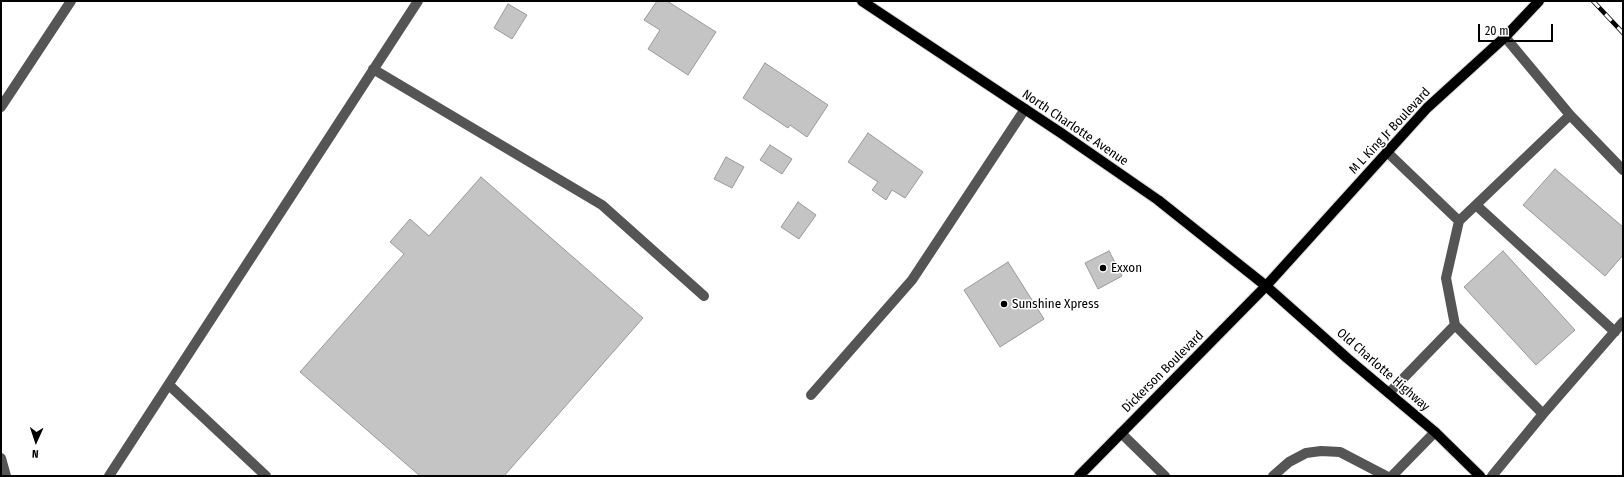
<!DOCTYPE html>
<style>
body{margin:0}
#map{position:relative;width:1624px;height:477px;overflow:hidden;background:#fff;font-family:"Fira Sans Condensed",sans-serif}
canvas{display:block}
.frame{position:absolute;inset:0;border:2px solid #000;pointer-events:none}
.north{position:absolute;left:16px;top:421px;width:40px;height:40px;-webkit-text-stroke:3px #fff;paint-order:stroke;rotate:183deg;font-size:11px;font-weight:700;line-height:16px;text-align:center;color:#000}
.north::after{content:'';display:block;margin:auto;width:14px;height:18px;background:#000;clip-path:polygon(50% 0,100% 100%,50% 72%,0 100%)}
.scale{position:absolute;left:1478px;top:24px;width:75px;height:18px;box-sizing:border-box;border:2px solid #000;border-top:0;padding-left:5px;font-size:12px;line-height:14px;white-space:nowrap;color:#000;-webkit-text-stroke:3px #fff;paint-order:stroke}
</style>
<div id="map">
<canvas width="1624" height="477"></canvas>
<div class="frame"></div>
<div class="north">N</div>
<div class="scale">20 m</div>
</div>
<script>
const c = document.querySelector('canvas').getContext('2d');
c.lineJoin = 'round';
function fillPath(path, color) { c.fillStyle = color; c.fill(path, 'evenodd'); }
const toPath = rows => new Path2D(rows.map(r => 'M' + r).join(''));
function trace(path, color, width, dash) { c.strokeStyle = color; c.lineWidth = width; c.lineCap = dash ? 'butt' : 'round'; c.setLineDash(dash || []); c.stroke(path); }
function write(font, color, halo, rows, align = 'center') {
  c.font = font + ' "Fira Sans Condensed",sans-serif'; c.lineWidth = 3; c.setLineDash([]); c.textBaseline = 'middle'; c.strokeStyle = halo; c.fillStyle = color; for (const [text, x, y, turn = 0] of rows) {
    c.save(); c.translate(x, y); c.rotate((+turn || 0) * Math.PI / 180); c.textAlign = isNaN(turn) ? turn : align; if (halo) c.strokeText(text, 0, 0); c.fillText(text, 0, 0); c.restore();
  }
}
const building = toPath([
 [657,1,667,1,716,32,688,75,648,49,660,30,644,20,657,1],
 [508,4,527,15,512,39,494,28,508,4],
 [765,63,828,105,807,137,790,125,788,128,743,98,765,63],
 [868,133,923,172,905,198,892,190,886,200,872,190,878,182,848,162,868,133],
 [770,145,792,159,782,174,760,160,770,145],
 [726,157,744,167,732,188,714,179,726,157],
 [1555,169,1623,227,1623,255,1605,276,1523,205,1555,169],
 [481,177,643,318,504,476,420,476,300,372,404,254,390,242,410,219,429,236,481,177],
 [798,202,816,215,799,239,781,227,798,202],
 [1109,251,1122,276,1098,289,1085,263,1109,251],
 [1503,251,1575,330,1536,365,1464,287,1503,251],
 [1008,262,1044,319,1000,347,964,290,1008,262]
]);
const minor = toPath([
 [373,69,602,205,704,296],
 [1,107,71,1],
 [1570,115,1623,170],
 [1387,152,1459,221],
 [1476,205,1615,332],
 [169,385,266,476],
 [1389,393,1455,325],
 [811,395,912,280,1025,109],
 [1543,414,1623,322],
 [1121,433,1165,476],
 [1,458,6,476],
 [109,476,418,1],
 [1273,476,1289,462,1306,453,1321,451,1340,452,1386,476],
 [1392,476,1435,432],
 [1492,476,1543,414,1455,325,1446,278,1459,221,1570,115,1505,37]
]);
const major = toPath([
 [862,1,1061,133,1158,200,1266,286,1347,358,1435,432,1480,476],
 [1079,476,1266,286,1427,108,1505,37,1539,1]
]);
const rail = toPath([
 [1593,1,1623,33]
]);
const markers = [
 [1103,268,4,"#000"],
 [1004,304,4,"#000"]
];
const streetNames = [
 ["North Charlotte Avenue",1075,128,34],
 ["M L King Jr Boulevard",1390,131,-47],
 ["Old Charlotte Highway",1383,370,41],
 ["Dickerson Boulevard",1163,372,-45]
];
const poiNames = [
 ["Exxon",1111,268],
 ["Sunshine Xpress",1012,304]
];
fillPath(building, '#c4c4c4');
trace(building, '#999', 1);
trace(major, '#dbdbdb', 12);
trace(minor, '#555', 10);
trace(major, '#000', 10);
trace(rail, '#000', 4.5);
trace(rail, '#fff', 3, [9]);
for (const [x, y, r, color] of markers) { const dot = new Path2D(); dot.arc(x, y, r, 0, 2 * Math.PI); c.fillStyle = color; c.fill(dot); trace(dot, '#fff', 1.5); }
write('13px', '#000', '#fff', streetNames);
write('13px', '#000', '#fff', poiNames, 'left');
</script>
